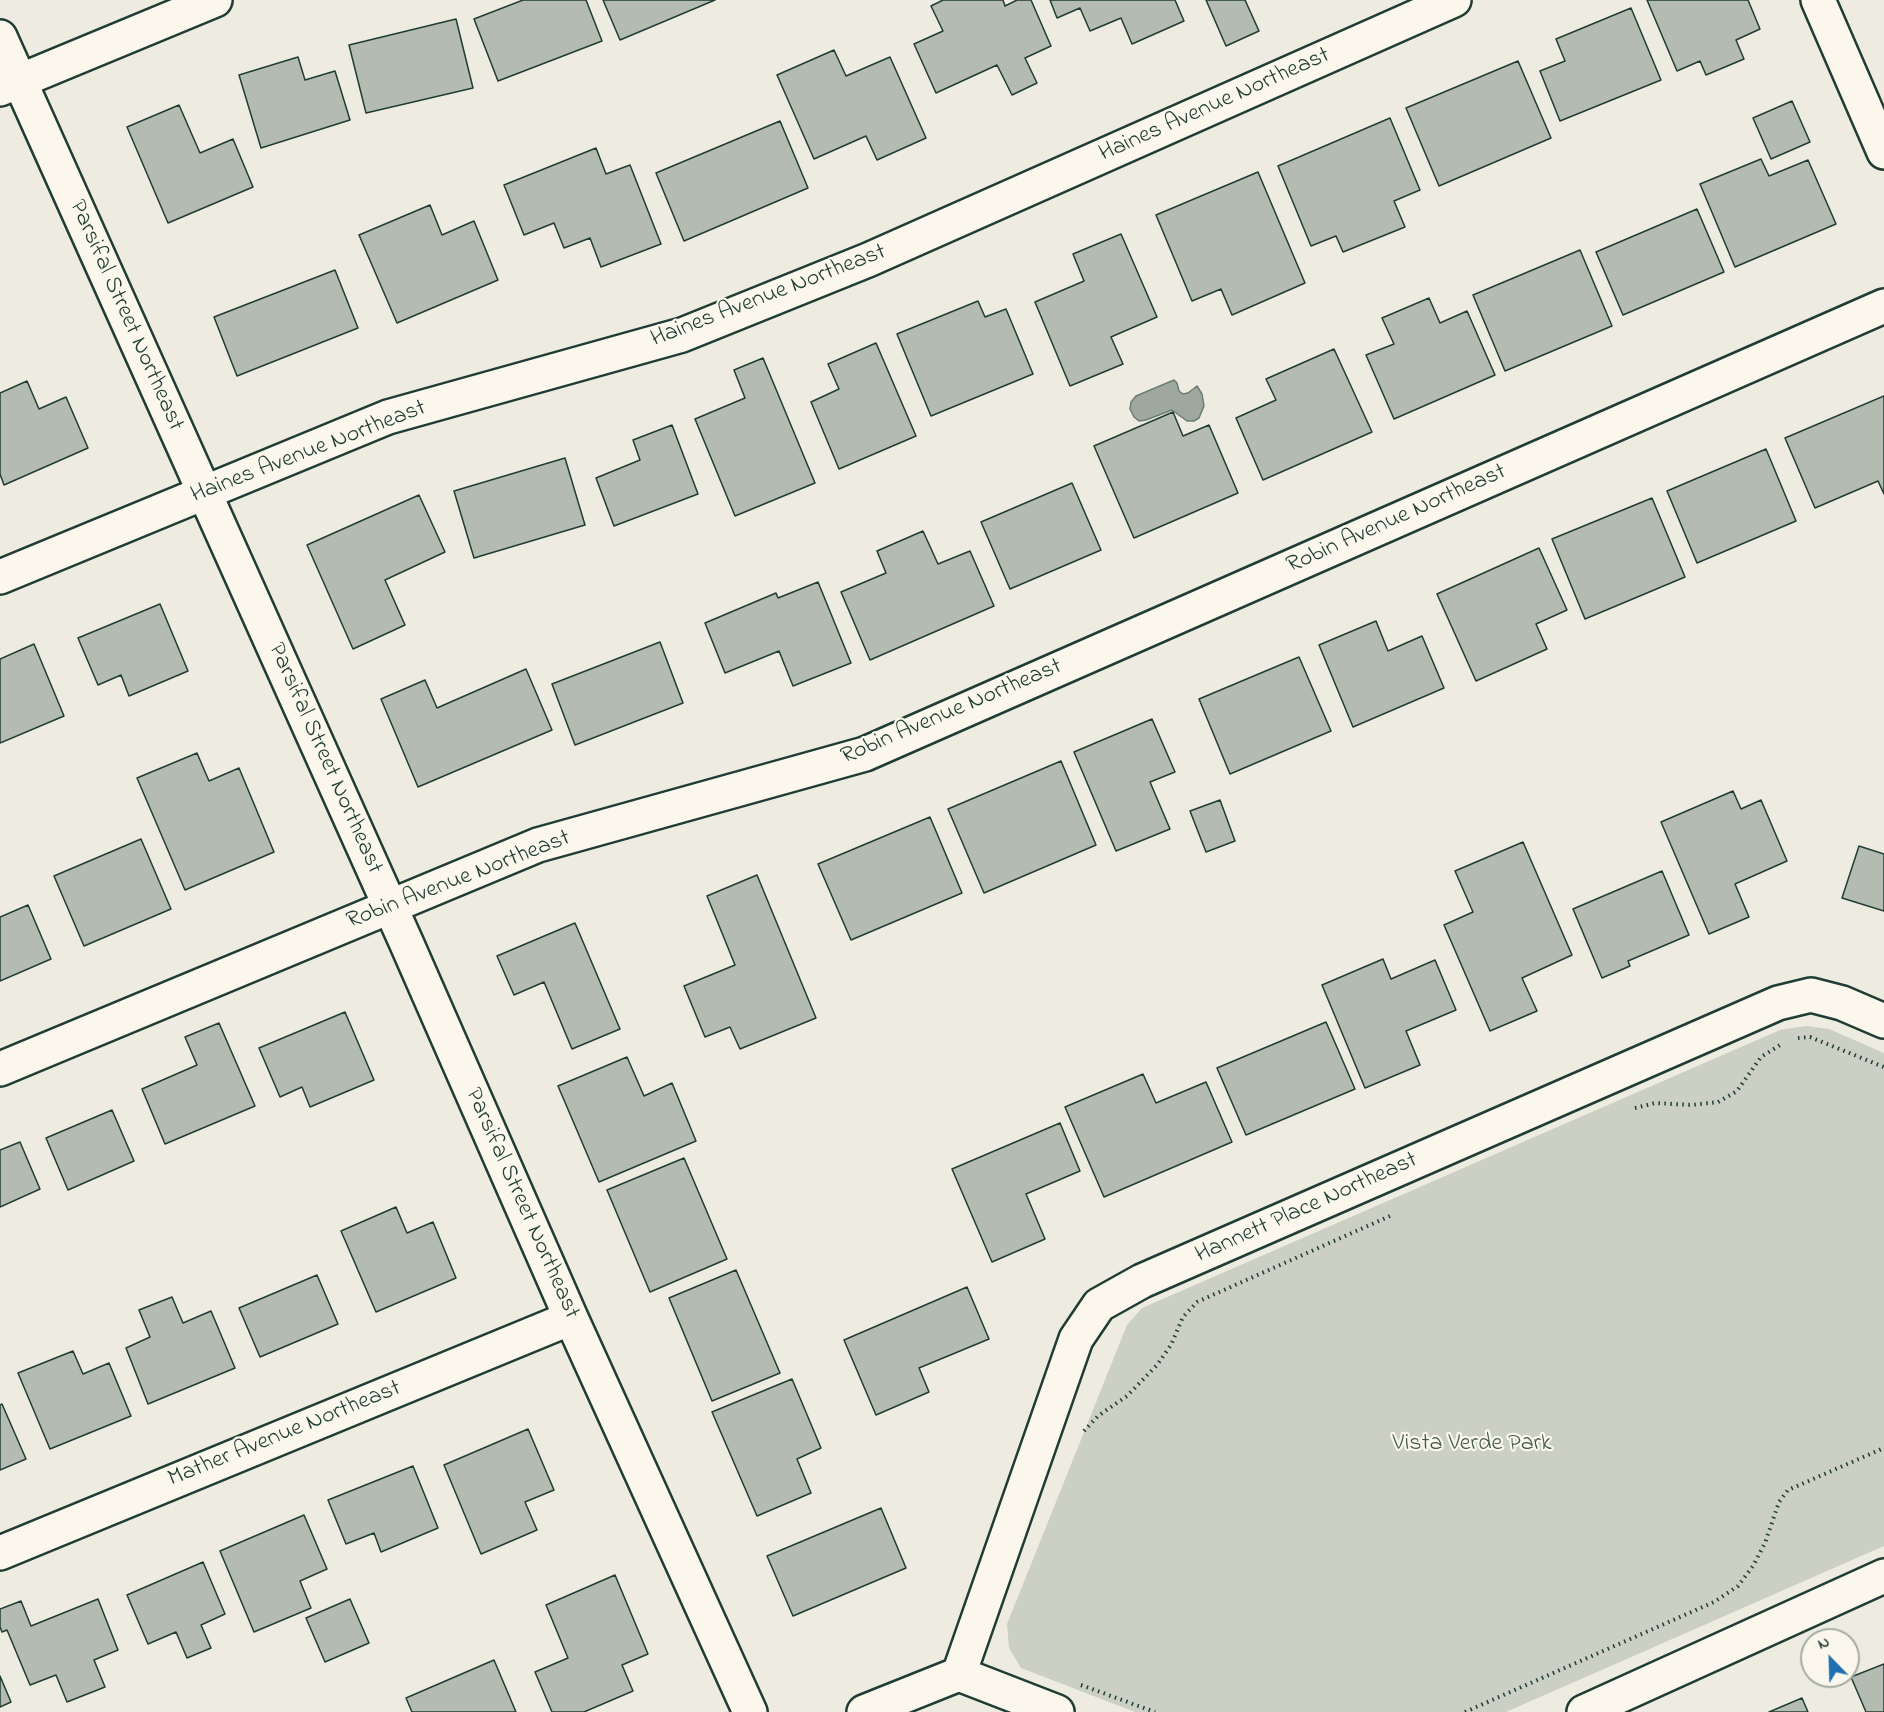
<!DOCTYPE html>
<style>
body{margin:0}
#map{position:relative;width:1884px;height:1712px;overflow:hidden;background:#eeece1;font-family:"Indie Flower",sans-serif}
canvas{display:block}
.north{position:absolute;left:1800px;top:1628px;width:60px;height:60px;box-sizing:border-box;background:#fbf7ec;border:2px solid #a3ada2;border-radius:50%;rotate:337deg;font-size:16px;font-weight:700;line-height:24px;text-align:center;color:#1f3d34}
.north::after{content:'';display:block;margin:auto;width:21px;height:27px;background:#1f6fb2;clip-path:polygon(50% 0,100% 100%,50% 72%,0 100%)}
</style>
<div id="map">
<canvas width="1884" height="1712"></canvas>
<div class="north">N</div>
</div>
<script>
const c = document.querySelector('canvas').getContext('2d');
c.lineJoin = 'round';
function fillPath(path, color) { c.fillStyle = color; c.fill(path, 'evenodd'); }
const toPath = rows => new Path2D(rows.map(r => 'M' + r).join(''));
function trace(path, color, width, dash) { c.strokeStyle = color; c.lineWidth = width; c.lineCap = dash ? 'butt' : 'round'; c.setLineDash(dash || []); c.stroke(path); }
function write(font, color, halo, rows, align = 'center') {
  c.font = font + ' "Indie Flower",sans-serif'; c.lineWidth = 4.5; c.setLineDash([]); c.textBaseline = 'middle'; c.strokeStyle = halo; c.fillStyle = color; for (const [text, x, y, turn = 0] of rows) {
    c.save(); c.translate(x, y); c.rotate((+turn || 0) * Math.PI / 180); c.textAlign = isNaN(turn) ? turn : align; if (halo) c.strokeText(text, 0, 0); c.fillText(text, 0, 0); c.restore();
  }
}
const green = toPath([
 [1806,1026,1829,1029,1884,1053,1884,1546,1506,1712,1135,1712,1021,1668,1009,1648,1007,1624,1127,1325,1142,1308,1780,1030]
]);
const water = toPath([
 [1174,380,1177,383,1179,391,1183,394,1188,393,1197,386,1202,394,1204,406,1199,418,1194,421,1187,421,1172,410,1146,420,1139,421,1134,417,1130,409,1131,402,1136,396,1174,380]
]);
const building = toPath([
 [523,0,586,0,602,41,498,81,474,19,523,0],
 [603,0,715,0,620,40,603,0],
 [943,0,1003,0,1005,6,1017,0,1031,0,1051,46,1025,58,1037,83,1012,95,997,65,936,93,914,44,943,31,931,6,943,0],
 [1050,0,1175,0,1184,21,1132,44,1121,18,1090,31,1080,8,1057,18,1050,0],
 [1206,0,1245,0,1259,31,1226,46,1206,0],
 [1647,0,1748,0,1760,29,1736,40,1744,59,1706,75,1700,61,1677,71,1647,0],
 [1631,8,1661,80,1560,121,1540,71,1565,61,1556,39,1631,8],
 [456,19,473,88,366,113,349,45,456,19],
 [834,50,846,76,890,57,926,138,877,160,866,136,814,159,777,75,834,50],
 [298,57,305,80,335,71,350,120,261,148,239,75,298,57],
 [1518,61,1551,138,1439,186,1406,108,1518,61],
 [1792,101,1810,142,1771,159,1753,118,1792,101],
 [179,105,200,153,233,139,253,187,168,223,127,127,179,105],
 [1390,118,1420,190,1394,201,1405,227,1343,252,1336,236,1311,246,1278,166,1390,118],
 [780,121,808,188,684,241,656,173,780,121],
 [596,148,606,174,630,165,661,244,601,267,590,238,564,248,554,223,524,235,504,185,596,148],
 [1761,159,1769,176,1808,160,1836,224,1735,267,1700,184,1761,159],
 [1258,172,1305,283,1232,315,1221,289,1192,301,1156,215,1258,172],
 [430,205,442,235,474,221,498,280,397,323,359,235,430,205],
 [1697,209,1724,272,1623,315,1596,252,1697,209],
 [1121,234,1157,317,1111,337,1123,364,1070,386,1035,302,1084,281,1073,254,1121,234],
 [1580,250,1612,326,1505,371,1473,295,1580,250],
 [335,270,358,328,237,376,214,317,335,270],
 [1429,298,1440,323,1467,311,1495,375,1394,419,1366,355,1394,344,1382,318,1429,298],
 [978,301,985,317,1006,309,1033,374,931,416,897,334,978,301],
 [876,343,916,436,839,469,811,402,839,389,828,364,876,343],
 [1334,349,1372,432,1263,480,1236,418,1276,400,1266,379,1334,349],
 [763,358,815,483,735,516,695,419,745,398,734,370,763,358],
 [27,381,39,409,66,397,88,448,4,485,0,474,0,393,27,381],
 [1884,396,1884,494,1878,481,1815,508,1785,438,1884,396],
 [1173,412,1183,436,1209,425,1238,493,1134,538,1094,446,1173,412],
 [672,425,698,494,614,526,596,478,640,460,633,440,672,425],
 [1766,449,1796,521,1697,563,1667,491,1766,449],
 [565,458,585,525,474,558,454,491,565,458],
 [1072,483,1101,550,1010,589,981,522,1072,483],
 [419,495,445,552,385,580,405,625,353,649,307,545,419,495],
 [1652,498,1685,577,1585,619,1552,539,1652,498],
 [923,531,938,564,970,551,994,606,870,660,841,592,886,573,877,551,923,531],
 [1539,548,1567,610,1536,624,1547,649,1476,681,1437,594,1539,548],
 [818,582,851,663,793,686,779,651,725,673,705,623,776,593,778,598,818,582],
 [160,604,188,671,129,696,121,675,98,685,78,638,160,604],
 [1376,621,1388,651,1422,636,1444,688,1353,727,1319,645,1376,621],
 [660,642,683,703,575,745,552,684,660,642],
 [34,644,64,716,0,743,0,659,34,644],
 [1299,657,1331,731,1230,774,1199,699,1299,657],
 [526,669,552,730,418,787,381,699,425,680,437,708,526,669],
 [1152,719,1175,772,1150,782,1170,829,1116,851,1074,752,1152,719],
 [197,753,209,781,239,768,274,852,185,890,137,778,197,753],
 [1061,761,1096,845,984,893,948,809,1061,761],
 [1733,791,1741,809,1761,800,1787,861,1735,884,1749,917,1709,934,1661,822,1733,791],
 [1220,800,1235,841,1206,852,1190,811,1220,800],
 [930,817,962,893,851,940,818,864,930,817],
 [141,839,171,909,84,946,54,876,141,839],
 [1523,842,1572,955,1522,978,1537,1011,1490,1031,1444,925,1473,912,1455,871,1523,842],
 [1859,846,1884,854,1884,911,1842,898,1859,846],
 [1662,871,1689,935,1628,961,1630,966,1602,978,1573,909,1662,871],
 [757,875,816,1018,740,1049,730,1027,705,1037,684,986,735,965,707,896,757,875],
 [28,905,51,959,0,981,0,917,28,905],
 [575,923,620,1029,572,1049,544,982,514,995,497,956,575,923],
 [1383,959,1391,979,1435,960,1456,1010,1406,1031,1420,1065,1365,1088,1322,985,1383,959],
 [345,1012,374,1080,310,1107,302,1087,280,1097,259,1048,345,1012],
 [1326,1022,1355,1089,1246,1135,1217,1068,1326,1022],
 [219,1023,255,1106,165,1144,142,1089,197,1065,185,1037,219,1023],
 [627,1057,644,1096,672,1083,696,1141,599,1182,558,1086,627,1057],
 [1143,1074,1156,1103,1206,1082,1232,1142,1104,1197,1065,1107,1143,1074],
 [112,1110,134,1161,68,1190,46,1138,112,1110],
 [1060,1123,1080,1171,1026,1194,1045,1239,992,1262,952,1169,1060,1123],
 [20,1142,40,1189,0,1207,0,1150,20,1142],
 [684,1158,727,1259,650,1292,607,1190,684,1158],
 [396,1207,407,1233,433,1222,456,1278,376,1312,341,1231,396,1207],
 [736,1270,780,1373,712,1401,669,1298,736,1270],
 [317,1275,338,1324,260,1357,239,1308,317,1275],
 [967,1287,989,1339,919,1368,929,1392,876,1415,844,1340,967,1287],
 [172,1297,183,1323,211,1311,235,1368,148,1404,126,1348,150,1337,139,1310,172,1297],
 [73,1351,83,1374,109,1363,131,1416,50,1449,18,1373,73,1351],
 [792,1379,821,1448,797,1459,811,1493,757,1516,712,1412,792,1379],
 [2,1404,26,1459,0,1470,0,1405,2,1404],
 [528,1429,554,1490,525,1502,537,1530,481,1554,444,1465,528,1429],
 [413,1466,438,1528,381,1552,374,1533,346,1544,328,1500,413,1466],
 [881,1508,906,1568,793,1616,767,1556,881,1508],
 [304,1515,327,1569,300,1581,311,1608,254,1632,220,1551,304,1515],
 [203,1562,225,1614,201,1625,211,1648,187,1658,176,1632,148,1644,127,1595,203,1562],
 [615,1575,648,1654,622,1665,633,1691,584,1712,552,1712,535,1672,568,1658,546,1605,615,1575],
 [98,1599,118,1650,94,1660,105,1687,67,1702,56,1675,30,1685,7,1630,2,1632,0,1627,0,1609,21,1601,31,1626,98,1599],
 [350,1599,369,1643,325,1662,306,1618,350,1599],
 [494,1660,516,1712,412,1712,406,1698,494,1660],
 [1884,1664,1884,1712,1866,1712,1851,1677,1884,1664],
 [0,1676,11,1702,0,1707,0,1676],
 [1802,1698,1808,1712,1769,1712,1802,1698]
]);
const path = toPath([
 [1798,1038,1810,1037,1884,1067],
 [1635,1108,1655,1103,1691,1105,1718,1102,1737,1091,1761,1057,1780,1045],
 [1084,1431,1098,1416,1127,1396,1157,1365,1171,1345,1183,1317,1197,1302,1390,1216],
 [1081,1685,1155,1712],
 [1465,1712,1714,1602,1738,1586,1753,1566,1765,1543,1779,1502,1788,1490,1884,1448]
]);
const street = toPath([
 [1818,0,1884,152],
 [0,37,406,942,571,1318,750,1712],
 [0,89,215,0],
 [0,577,388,417,682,335,868,260,1454,0],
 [0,1069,538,845,865,754,1884,306],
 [0,1553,571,1318],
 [959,1674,1076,1339,1099,1305,1142,1281,1778,1003,1811,995,1842,1003,1884,1021],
 [864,1712,959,1674,1057,1712],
 [1584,1712,1884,1576]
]);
const streetNames = [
 ["Haines Avenue Northeast",1215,106,-24],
 ["Haines Avenue Northeast",769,297,-21],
 ["Parsifal Street Northeast",125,316,66],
 ["Haines Avenue Northeast",309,453,-21],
 ["Robin Avenue Northeast",1397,520,-24],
 ["Robin Avenue Northeast",952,713,-23],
 ["Parsifal Street Northeast",324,759,66],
 ["Robin Avenue Northeast",459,881,-21],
 ["Parsifal Street Northeast",521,1204,66],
 ["Hannett Place Northeast",1307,1209,-24],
 ["Mather Avenue Northeast",285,1435,-22]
];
const parkNames = [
 ["Vista Verde Park",1472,1445]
];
fillPath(green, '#cbcfc4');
fillPath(water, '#9fa89f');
trace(water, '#6c7d74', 1.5);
fillPath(building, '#b4bbb0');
trace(building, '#1f3d34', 1.5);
trace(street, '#1f3d34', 38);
trace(path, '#1f3d34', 4, [1.5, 4.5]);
trace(street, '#fbf7ec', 33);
write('24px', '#1f3d34', '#fbf7ec', streetNames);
write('24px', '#415a51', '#fbf7ec', parkNames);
</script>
